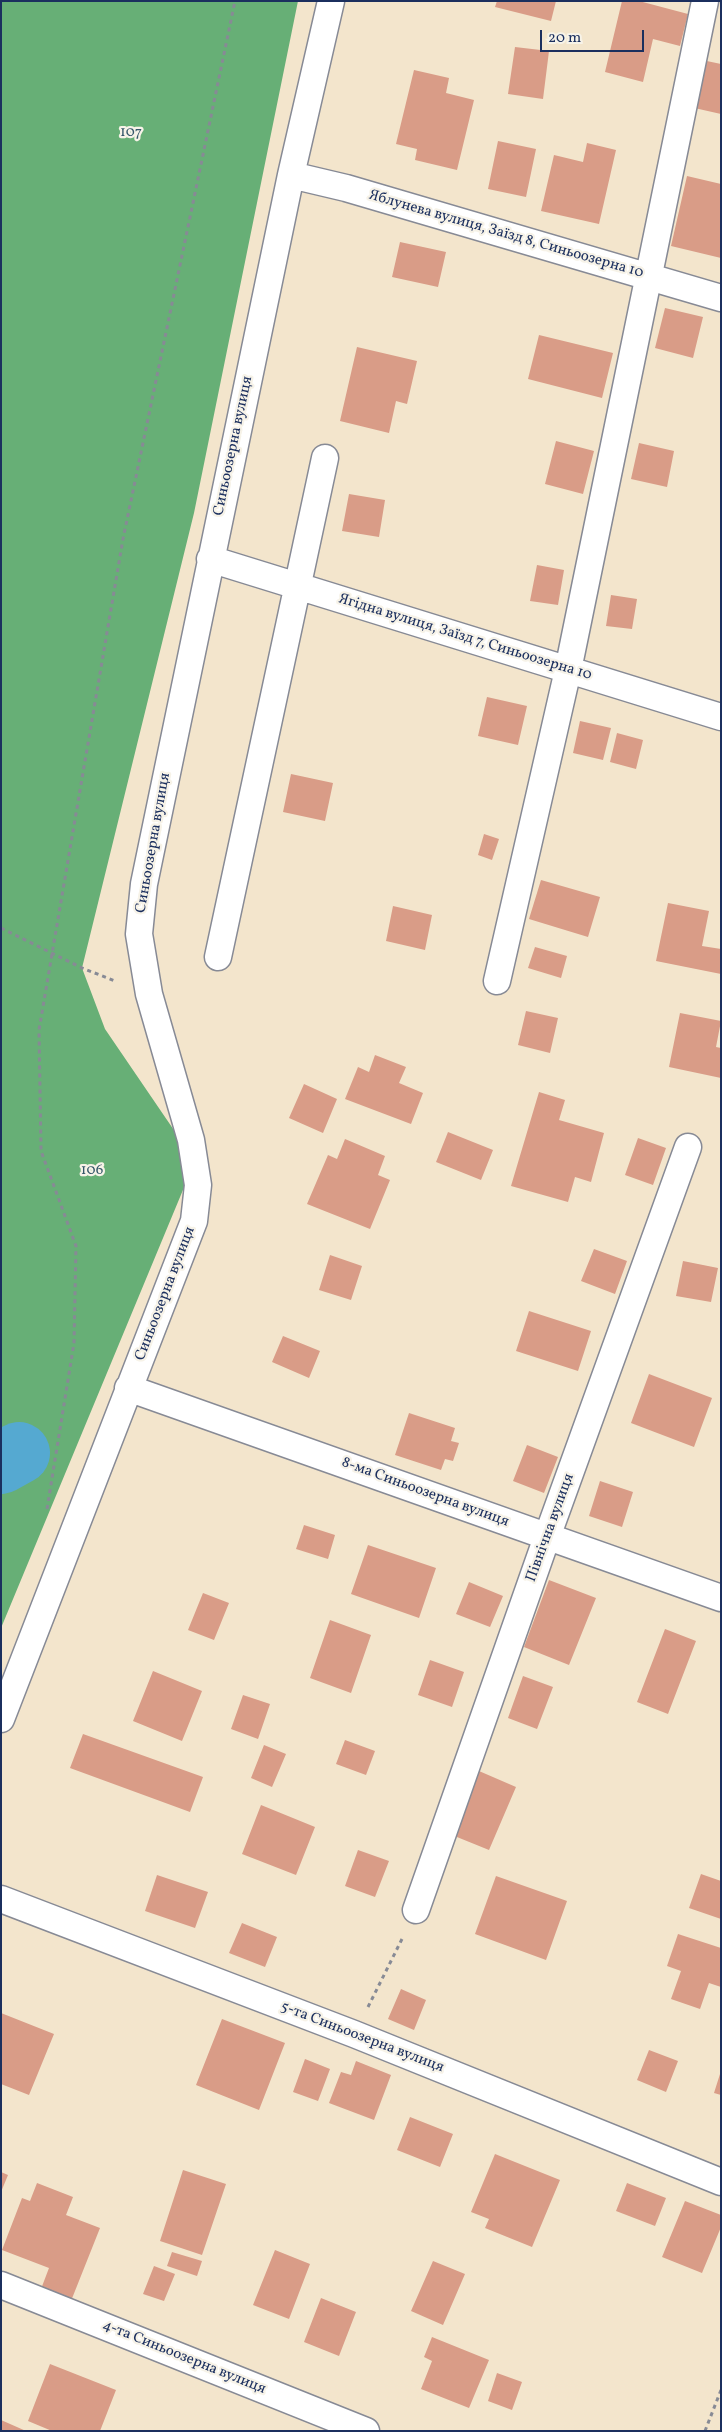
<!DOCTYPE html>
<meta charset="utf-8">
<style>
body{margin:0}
#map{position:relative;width:722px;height:2432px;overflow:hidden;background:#f3e5cc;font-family:Vollkorn,serif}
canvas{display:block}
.frame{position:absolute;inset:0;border:2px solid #1b2f5e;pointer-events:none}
.scale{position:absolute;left:540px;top:30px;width:104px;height:22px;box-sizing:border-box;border:2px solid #1b2f5e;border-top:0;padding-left:6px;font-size:15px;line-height:18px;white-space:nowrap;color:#1b2f5e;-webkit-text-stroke:4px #f7f3e8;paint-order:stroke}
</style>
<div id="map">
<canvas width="722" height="2432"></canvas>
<div class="frame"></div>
<div class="scale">20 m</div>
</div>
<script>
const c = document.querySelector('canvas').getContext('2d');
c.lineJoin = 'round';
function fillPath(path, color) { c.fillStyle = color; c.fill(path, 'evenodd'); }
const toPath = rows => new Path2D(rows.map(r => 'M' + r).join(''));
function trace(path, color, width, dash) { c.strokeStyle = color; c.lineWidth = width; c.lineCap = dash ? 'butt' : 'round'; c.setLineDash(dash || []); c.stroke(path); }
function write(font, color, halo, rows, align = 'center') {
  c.font = font + ' Vollkorn,serif'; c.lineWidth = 4.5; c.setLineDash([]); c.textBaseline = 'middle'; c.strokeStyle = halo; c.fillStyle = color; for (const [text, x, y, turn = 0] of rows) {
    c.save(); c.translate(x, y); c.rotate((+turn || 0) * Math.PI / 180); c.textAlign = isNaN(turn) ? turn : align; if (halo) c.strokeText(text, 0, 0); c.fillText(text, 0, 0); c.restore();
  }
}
const forest = toPath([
 [1,1,298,1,194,513,82,968,105,1029,195,1161,1,1628]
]);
const river = toPath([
 [1,1463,19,1453]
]);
const building = toPath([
 [497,1,556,1,551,21,495,7],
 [622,1,639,1,688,14,680,46,653,39,643,82,605,72],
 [515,47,549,51,543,99,508,94],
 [702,60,721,64,721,114,690,107],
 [414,70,449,78,446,93,474,100,457,170,415,160,417,149,396,144],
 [498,141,536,149,526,197,488,189],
 [587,143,616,150,599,224,541,211,554,155,583,162],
 [687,176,721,184,721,258,671,246],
 [400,242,446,252,438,287,392,277],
 [665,308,703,317,693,358,655,348],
 [539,335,613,353,602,398,528,379],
 [357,347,417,361,407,404,396,401,389,433,340,421],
 [556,441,594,451,583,494,545,484],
 [639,443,674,451,667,487,631,479],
 [349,494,385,500,379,537,342,531],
 [537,565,564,570,558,605,530,601],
 [611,595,637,599,632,629,606,626],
 [487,697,527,706,518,745,478,736],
 [580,721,611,728,603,760,573,753],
 [617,733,643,740,636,769,610,762],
 [291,774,333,783,325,821,283,812],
 [484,834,499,839,492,860,478,855],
 [541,880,600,897,588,937,529,919],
 [668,903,709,911,702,946,721,949,721,974,656,961],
 [393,906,432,915,425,950,386,941],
 [535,947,567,956,561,978,528,968],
 [526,1011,558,1018,550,1053,518,1045],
 [680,1013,721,1021,716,1047,721,1048,721,1078,669,1067],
 [375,1055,406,1067,399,1083,423,1093,411,1124,345,1099,358,1067,369,1072],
 [304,1084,337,1099,323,1133,289,1118],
 [539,1092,565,1100,559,1120,604,1133,591,1182,575,1177,568,1202,511,1186],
 [448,1132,493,1150,481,1180,436,1162],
 [638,1138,666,1148,653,1185,625,1175],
 [345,1139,385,1156,378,1175,390,1180,370,1229,307,1204,328,1155,337,1159],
 [594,1249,627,1261,615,1294,581,1281],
 [330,1255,362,1266,351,1300,319,1290],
 [683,1261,718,1268,711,1302,676,1296],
 [529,1311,591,1331,578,1371,516,1351],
 [283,1336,320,1351,309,1378,272,1362],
 [649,1374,712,1398,694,1447,631,1423],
 [409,1413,455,1428,451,1441,459,1443,453,1461,445,1459,441,1470,395,1455],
 [527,1445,558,1457,544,1493,513,1481],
 [600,1481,633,1492,622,1527,589,1516],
 [304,1525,335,1535,328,1559,296,1549],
 [368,1545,436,1568,419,1618,351,1594],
 [549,1580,596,1598,569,1665,524,1647],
 [469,1582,503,1596,490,1627,456,1614],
 [203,1593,229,1603,214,1640,188,1630],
 [330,1620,371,1635,351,1693,310,1678],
 [665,1629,696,1641,668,1714,637,1702],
 [430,1660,464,1672,452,1707,418,1695],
 [153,1671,202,1691,182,1741,133,1721],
 [523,1676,553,1687,537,1729,508,1718],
 [243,1695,270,1704,258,1739,231,1729],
 [83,1734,203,1777,190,1812,70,1768],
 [345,1740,375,1751,366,1775,336,1764],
 [264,1745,286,1754,272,1787,251,1778],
 [479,1771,516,1787,489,1850,452,1835],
 [261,1805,315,1827,296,1875,242,1854],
 [358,1850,389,1861,375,1897,345,1886],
 [701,1874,721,1881,721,1919,689,1908],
 [157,1875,208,1892,195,1928,145,1911],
 [496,1876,567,1901,546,1960,475,1934],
 [242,1923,277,1937,265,1967,229,1953],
 [678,1934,721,1948,721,1987,709,1983,700,2009,671,1999,681,1971,667,1966],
 [401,1989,426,2000,414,2030,388,2019],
 [1,2013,54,2034,29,2095,1,2084],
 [222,2019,285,2043,259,2110,196,2085],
 [649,2050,678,2061,666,2092,637,2080],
 [305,2059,330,2069,318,2101,293,2092],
 [356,2061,391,2075,374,2120,329,2103,341,2072,351,2075],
 [720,2074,721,2074,721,2095,714,2093],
 [410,2117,453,2134,440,2167,397,2150],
 [495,2154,560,2180,532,2247,485,2228,489,2219,471,2212],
 [183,2170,226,2184,202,2255,160,2241],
 [1,2172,8,2175,1,2192],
 [37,2183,73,2197,66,2215,100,2228,71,2301,41,2289,49,2268,2,2250,22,2198,30,2201],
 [627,2183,666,2198,655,2226,616,2211],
 [685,2201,721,2215,721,2227,702,2273,662,2257],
 [275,2250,310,2264,289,2319,253,2305],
 [172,2252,202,2261,197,2276,167,2266],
 [433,2261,465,2274,443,2325,411,2311],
 [154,2266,175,2274,164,2301,143,2294],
 [321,2298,356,2312,339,2356,304,2342],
 [432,2337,489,2360,469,2408,421,2389,432,2361,424,2357],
 [50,2364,116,2390,100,2431,52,2431,28,2421],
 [497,2373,522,2382,512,2410,488,2401],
 [1,2420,26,2431,1,2431]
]);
const path = toPath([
 [1,928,82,968,115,981],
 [47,1509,74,1343,76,1246,41,1151,39,1030,123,539,235,1],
 [368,2007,403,1937],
 [705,2431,721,2390]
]);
const minor = toPath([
 [291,175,346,188,721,298],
 [210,559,721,717],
 [218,957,325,458],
 [497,981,568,670,705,1],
 [128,1388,721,1598],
 [1,1719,194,1221,198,1185,191,1140,149,994,139,934,144,884,291,175,331,1],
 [1,1899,354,2034,721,2182],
 [416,1910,547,1537,688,1147],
 [1,2285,366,2431]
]);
const parkNames = [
 ["107",131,133],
 ["106",92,1171]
];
const streetNames = [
 ["Яблунева вулиця, Заїзд 8, Синьоозерна 10",506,235,16],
 ["Синьоозерна вулиця",234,446,-78],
 ["Ягідна вулиця, Заїзд 7, Синьоозерна 10",465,638,17],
 ["Синьоозерна вулиця",154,843,-80],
 ["Синьоозерна вулиця",166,1294,-69],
 ["8-ма Синьоозерна вулиця",425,1493,20],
 ["Північна вулиця",551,1528,-70],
 ["5-та Синьоозерна вулиця",362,2038,21],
 ["4-та Синьоозерна вулиця",184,2358,22]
];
fillPath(forest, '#67af76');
trace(river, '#55a9d1', 62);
fillPath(building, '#d99c87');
trace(minor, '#878a95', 29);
trace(path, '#878a95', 3, [4, 4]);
trace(minor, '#fff', 26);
write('15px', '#345669', '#f7f3e8', parkNames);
write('15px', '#1b2f5e', '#f7f3e8', streetNames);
</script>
